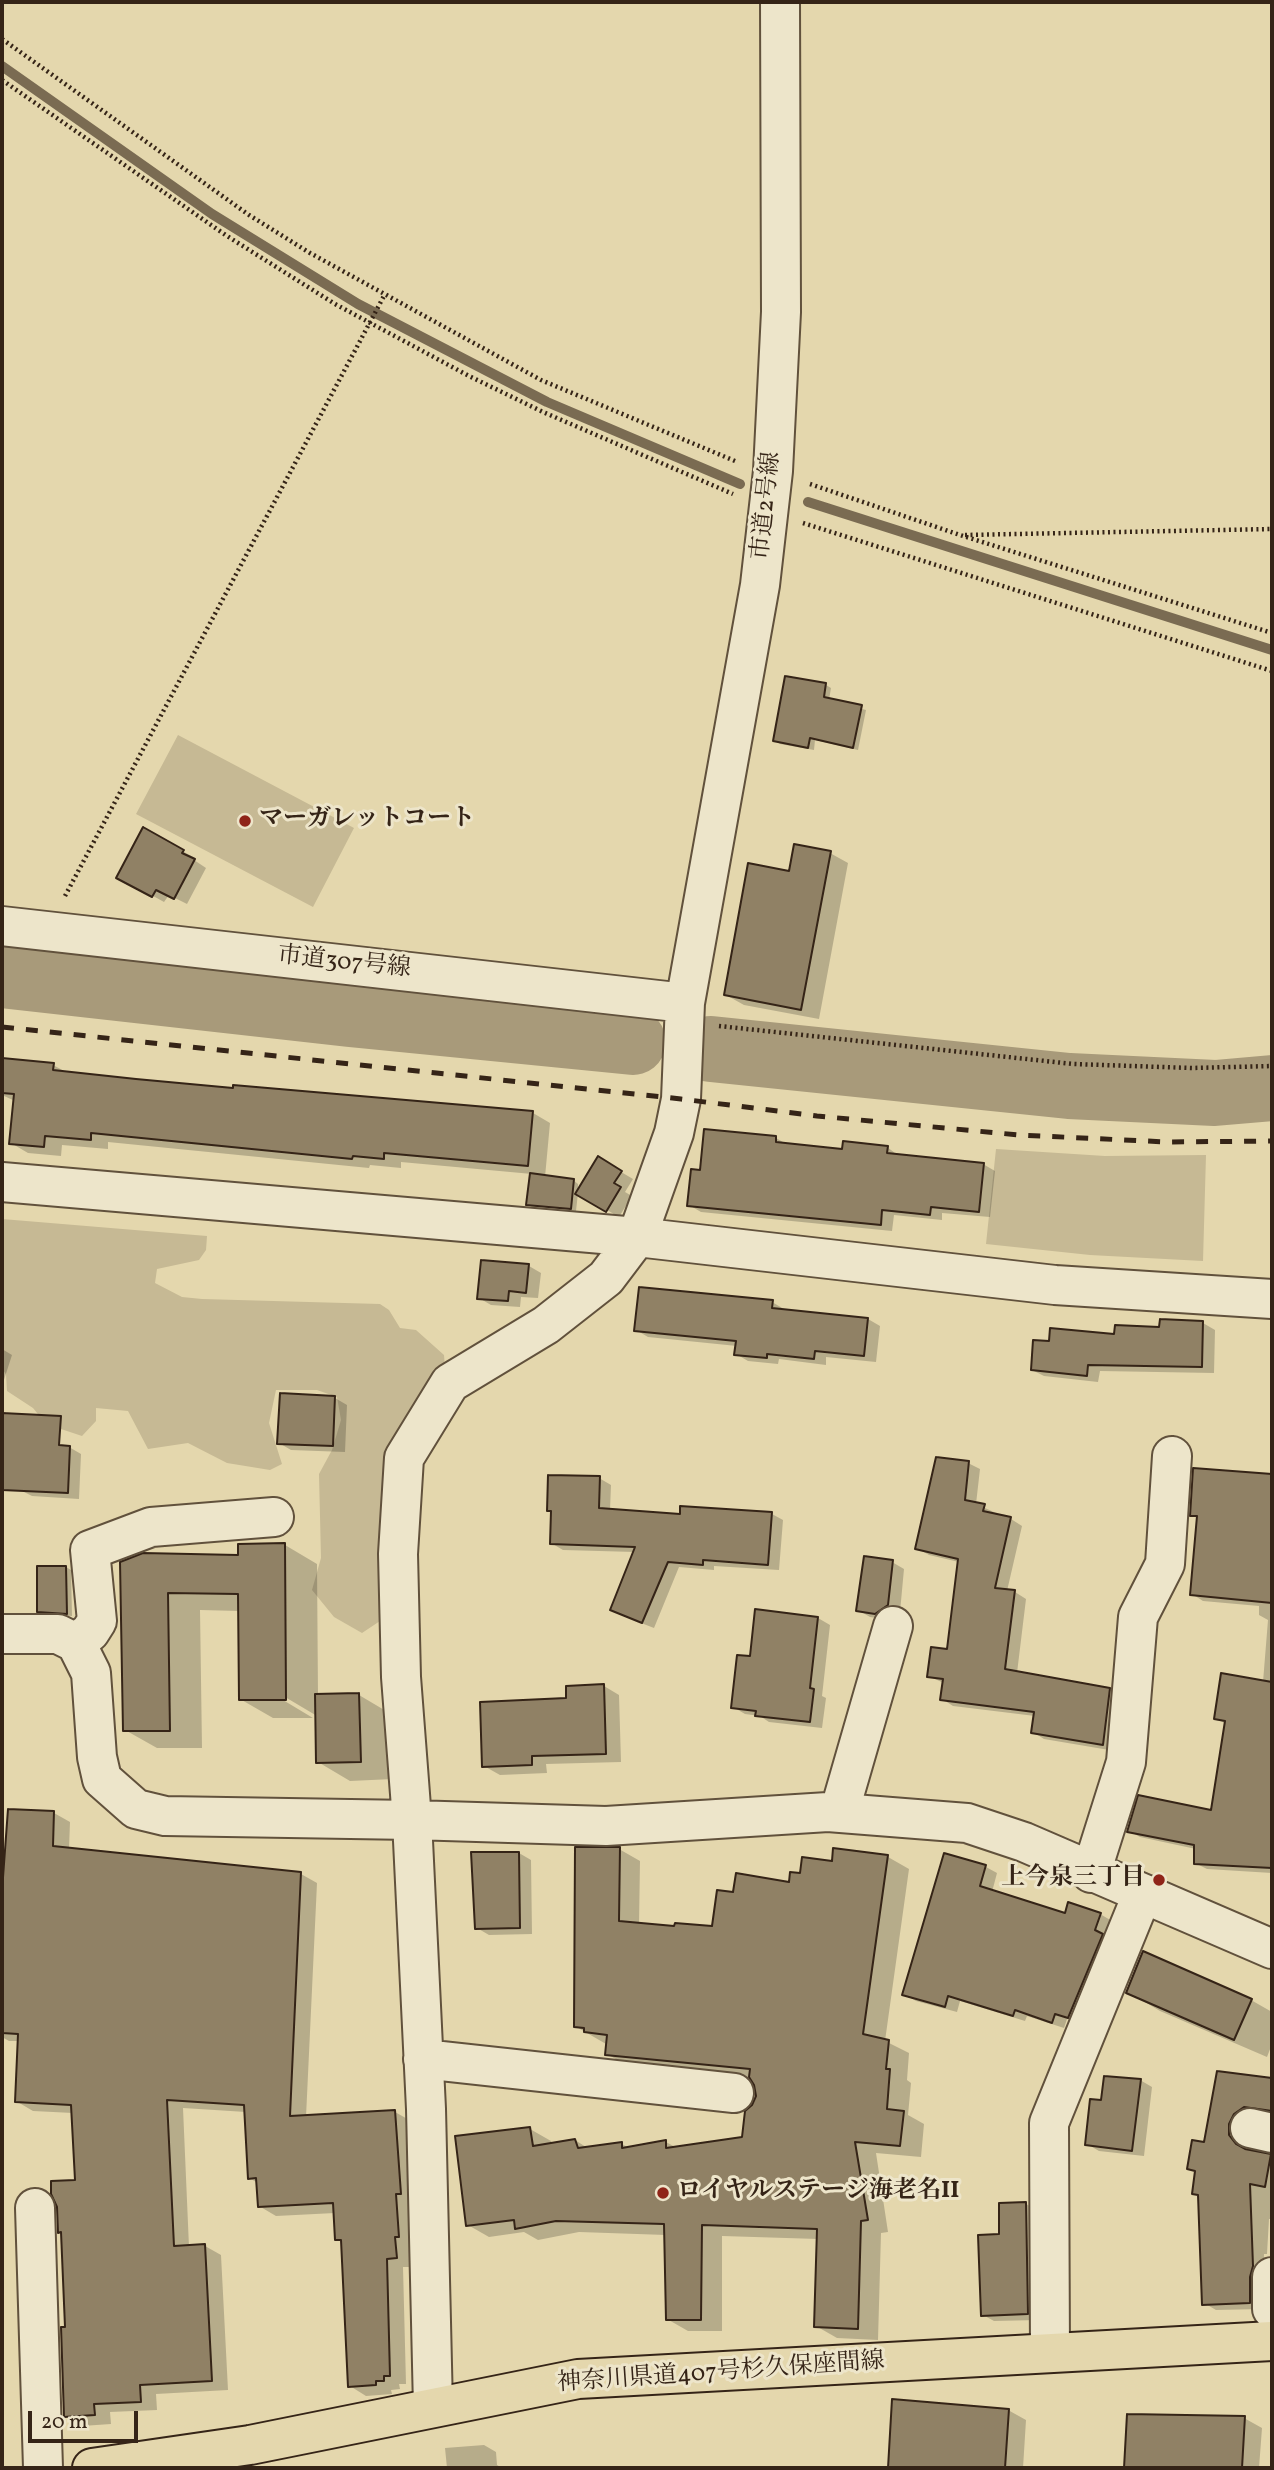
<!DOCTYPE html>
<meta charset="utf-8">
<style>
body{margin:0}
#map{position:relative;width:1274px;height:2470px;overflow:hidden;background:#e4d7ad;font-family:Vollkorn,serif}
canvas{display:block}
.frame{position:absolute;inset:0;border:4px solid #352417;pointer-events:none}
.scale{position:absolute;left:28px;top:2411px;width:110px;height:32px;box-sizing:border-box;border:4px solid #352417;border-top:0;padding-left:9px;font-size:21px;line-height:24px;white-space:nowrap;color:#352417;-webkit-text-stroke:5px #ede5ca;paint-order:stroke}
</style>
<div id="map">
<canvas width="1274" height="2470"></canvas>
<div class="frame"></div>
<div class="scale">20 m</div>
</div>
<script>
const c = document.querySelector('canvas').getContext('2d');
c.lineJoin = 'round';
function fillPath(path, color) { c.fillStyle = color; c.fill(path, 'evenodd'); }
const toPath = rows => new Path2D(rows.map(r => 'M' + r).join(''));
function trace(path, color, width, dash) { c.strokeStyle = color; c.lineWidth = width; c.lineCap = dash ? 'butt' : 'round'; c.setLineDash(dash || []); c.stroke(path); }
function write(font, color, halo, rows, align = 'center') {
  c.font = font + ' Vollkorn,"Noto Serif JP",serif'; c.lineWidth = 6; c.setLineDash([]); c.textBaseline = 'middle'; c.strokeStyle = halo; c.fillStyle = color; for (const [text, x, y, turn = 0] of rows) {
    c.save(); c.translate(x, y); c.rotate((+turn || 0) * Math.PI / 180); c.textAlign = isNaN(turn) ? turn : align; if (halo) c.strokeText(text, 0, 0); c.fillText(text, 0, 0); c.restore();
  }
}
const green = toPath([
 [178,735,354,828,313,907,136,814],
 [996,1149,1105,1156,1206,1155,1203,1261,1090,1255,986,1244],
 [2,1219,207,1236,206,1250,199,1260,157,1269,155,1283,182,1297,202,1299,380,1304,389,1310,400,1328,416,1330,444,1355,445,1368,432,1389,395,1433,382,1480,386,1527,385,1576,380,1621,362,1633,334,1617,312,1590,321,1558,319,1474,332,1450,341,1420,337,1397,317,1390,276,1390,269,1423,282,1464,270,1470,227,1463,188,1443,148,1449,128,1411,96,1408,96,1421,82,1436,46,1424,33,1408,7,1391,6,1374,2,1369]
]);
const shadow = toPath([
 [786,678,826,685,831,688,829,700,866,710,858,750,815,740,814,750,780,744,774,740],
 [144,830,195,858,194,860,206,868,187,904,169,895,164,902,119,877],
 [830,853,848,863,819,1019,744,1005,726,995],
 [2,1060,53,1065,68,1073,136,1081,533,1113,550,1123,545,1177,573,1180,578,1184,578,1193,599,1159,633,1179,625,1192,632,1196,619,1217,578,1193,576,1211,533,1208,528,1204,532,1174,401,1162,401,1168,370,1165,369,1168,108,1142,108,1149,62,1145,61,1156,28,1153,11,1143,15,1101,2,1095],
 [776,1138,788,1145,843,1151,887,1147,899,1156,983,1164,995,1171,990,1217,942,1213,942,1220,894,1215,892,1231,701,1212,689,1205,701,1172],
 [482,1262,529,1266,541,1273,538,1298,521,1297,520,1307,491,1305,479,1298],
 [772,1302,784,1309,784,1311,868,1319,880,1326,876,1362,826,1357,826,1365,779,1359,778,1364,748,1361,736,1354,737,1346,648,1337,636,1330],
 [1203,1323,1215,1330,1214,1373,1100,1371,1098,1382,1044,1376,1032,1370,1050,1343],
 [2,1349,12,1355,2,1386],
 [335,1398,347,1405,345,1452,291,1450,279,1443],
 [2,1435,69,1447,81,1454,79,1499,32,1496,20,1490,21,1475,2,1472],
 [968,1463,980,1469,976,1504,996,1513,995,1515,1011,1519,1022,1526,1007,1591,1015,1592,1026,1599,1017,1673,1110,1689,1121,1696,1115,1751,1044,1739,1033,1732,1035,1716,953,1706,942,1699,944,1683,928,1676,948,1651,959,1562,929,1555,917,1548],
 [1195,1470,1272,1477,1272,1873,1207,1869,1195,1863,1196,1849,1140,1837,1129,1831,1212,1812,1226,1724,1216,1718,1263,1682,1268,1620,1259,1615,1259,1606,1203,1601,1192,1594,1199,1519,1192,1515],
 [599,1478,611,1485,610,1510,681,1516,682,1507,772,1514,783,1520,779,1570,714,1566,714,1570,679,1567,654,1628,623,1616,612,1609,635,1552,563,1550,551,1543,553,1512,549,1510],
 [285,1545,317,1564,318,1696,359,1695,391,1714,393,1779,350,1781,318,1762,317,1716,280,1694,278,1697,313,1718,273,1718,240,1699,240,1611,200,1610,202,1748,157,1748,125,1730,122,1563,240,1557],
 [892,1562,904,1569,900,1612,888,1620,870,1617,858,1610],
 [66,1567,71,1570,72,1616,45,1614,39,1611],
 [818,1618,830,1625,822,1696,826,1698,822,1728,769,1722,760,1716,745,1714,733,1707,752,1658],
 [604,1686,619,1695,621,1762,546,1764,547,1773,500,1775,484,1766,568,1700],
 [10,1811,54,1813,70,1822,69,1849,301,1874,317,1883,306,2117,395,2112,411,2121,413,2267,403,2267,406,2384,399,2384,400,2389,391,2390,392,2394,366,2396,350,2386,343,2242,337,2239,335,2213,276,2216,259,2206,258,2183,249,2178,246,2112,183,2108,189,2247,205,2246,221,2255,228,2390,156,2394,157,2410,110,2412,111,2424,82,2426,66,2416,67,2329,63,2233,59,2231,59,2207,77,2182,73,2113,33,2111,16,2101,19,2041,9,2041,2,2037,2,1918],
 [619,1849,640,1861,639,1925,713,1928,734,1894,790,1884,802,1875,833,1863,888,1857,909,1869,885,2041,909,2053,907,2080,911,2083,908,2115,924,2124,921,2157,876,2153,888,2232,881,2233,878,2340,837,2338,816,2326,818,2239,722,2236,722,2331,688,2331,667,2319,666,2235,579,2232,538,2240,524,2232,489,2237,468,2225,530,2129,551,2141,552,2144,575,2140,589,2149,622,2144,629,2148,666,2142,677,2148,744,2139,757,2096,756,2084,751,2078,628,2066,607,2054,606,2044,575,2026],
 [519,1853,531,1860,532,1934,489,1935,477,1928],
 [946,1855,986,1867,997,1873,992,1892,1066,1915,1100,1914,1112,1921,1080,2024,1067,2019,1064,2028,1027,2016,1025,2021,960,2001,957,2012,916,2001,904,1994],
 [1128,1992,1251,2000,1272,2012,1272,2044,1267,2057,1160,2011],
 [1218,2073,1272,2079,1272,2114,1241,2142,1246,2151,1272,2156,1272,2219,1269,2219,1267,2254,1264,2254,1262,2309,1216,2310,1204,2303,1200,2197,1193,2193,1197,2173,1189,2169,1205,2144],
 [1140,2080,1152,2087,1144,2156,1099,2151,1087,2144,1103,2102],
 [1026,2204,1037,2210,1039,2320,994,2321,983,2315,1001,2236],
 [894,2401,1008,2410,1026,2420,1023,2468,890,2468],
 [1129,2416,1244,2418,1262,2428,1259,2468,1126,2468],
 [484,2445,496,2452,497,2465,502,2468,447,2468,445,2448]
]);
const stream = toPath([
 [2,66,212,214,358,304,547,402,740,484],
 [808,502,1272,650]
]);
const river = toPath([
 [2,975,350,1014,633,1042],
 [711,1049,1069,1086,1215,1093,1272,1088]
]);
const building = toPath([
 [785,676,826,683,824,697,862,705,853,748,810,738,808,748,773,741,785,676],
 [143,827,184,850,182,853,195,859,174,899,156,890,152,897,116,878,143,827],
 [794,844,831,851,801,1010,724,995,748,863,789,871,794,844],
 [2,1058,54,1063,53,1070,136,1079,233,1088,233,1085,533,1111,528,1166,384,1153,384,1159,353,1156,352,1159,91,1133,91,1140,45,1136,44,1147,9,1144,14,1094,2,1093,2,1058],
 [704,1129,776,1136,776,1142,842,1149,843,1141,888,1146,887,1153,984,1163,979,1212,931,1207,930,1215,882,1210,881,1225,687,1206,691,1169,700,1170,704,1129],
 [598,1156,622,1171,614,1183,621,1187,606,1212,575,1194,598,1156],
 [530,1173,574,1179,571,1209,526,1205,530,1173],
 [481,1260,529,1264,526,1293,509,1291,508,1301,477,1299,481,1260],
 [639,1287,773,1300,772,1308,868,1318,864,1356,815,1351,814,1359,767,1354,767,1358,734,1355,736,1341,634,1331,639,1287],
 [1160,1319,1203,1321,1202,1367,1088,1365,1087,1376,1031,1370,1033,1340,1049,1341,1050,1328,1114,1334,1115,1325,1159,1327,1160,1319],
 [280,1393,335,1396,333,1446,277,1444,280,1393],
 [2,1413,61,1416,59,1445,70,1446,68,1493,2,1490,2,1413],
 [936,1457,969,1461,965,1500,985,1504,983,1511,1011,1517,995,1588,1015,1590,1005,1669,1110,1688,1103,1745,1031,1733,1034,1712,940,1700,943,1679,927,1677,931,1647,947,1649,958,1559,915,1549,936,1457],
 [1193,1468,1272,1474,1272,1603,1190,1595,1197,1516,1190,1516,1193,1468],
 [548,1475,600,1476,599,1508,680,1514,680,1506,772,1512,768,1565,703,1560,703,1565,668,1562,642,1623,610,1610,635,1547,550,1544,551,1511,547,1511,548,1475],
 [285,1543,286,1700,239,1700,238,1594,168,1593,170,1731,123,1731,120,1562,143,1553,238,1555,238,1544,285,1543],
 [864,1556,893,1560,888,1605,875,1614,856,1611,864,1556],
 [37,1566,66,1566,67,1614,37,1612,37,1566],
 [755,1609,818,1617,810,1688,814,1689,810,1722,755,1716,756,1711,731,1708,737,1655,750,1656,755,1609],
 [1221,1673,1272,1682,1272,1868,1194,1864,1194,1845,1127,1832,1138,1795,1211,1810,1225,1721,1214,1719,1221,1673],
 [604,1684,606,1754,532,1756,532,1765,482,1767,480,1702,566,1698,566,1686,604,1684],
 [359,1693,361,1762,316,1763,315,1694,359,1693],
 [8,1809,54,1811,53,1846,301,1872,290,2116,395,2110,401,2194,396,2194,399,2237,395,2237,397,2258,387,2259,390,2376,384,2376,384,2381,376,2381,376,2385,348,2387,341,2240,335,2240,333,2203,258,2207,256,2178,248,2179,244,2105,167,2100,174,2246,205,2244,212,2381,140,2385,141,2402,94,2404,95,2415,64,2417,61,2327,65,2327,61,2232,58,2233,57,2207,51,2194,51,2181,75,2180,71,2105,15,2102,18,2034,2,2033,2,1891,8,1809],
 [575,1847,620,1847,619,1921,674,1926,675,1923,712,1926,717,1890,733,1892,736,1873,789,1882,790,1872,800,1873,802,1857,832,1861,833,1848,888,1855,863,2034,889,2040,886,2069,890,2069,887,2109,904,2111,900,2146,855,2142,868,2220,861,2221,858,2329,814,2327,817,2229,702,2225,701,2320,666,2320,664,2224,556,2221,515,2229,514,2220,466,2226,455,2136,530,2127,533,2146,575,2139,578,2148,622,2142,622,2148,666,2140,666,2148,742,2137,745,2111,752,2105,756,2096,754,2085,749,2077,750,2069,605,2055,607,2035,584,2032,584,2028,574,2027,575,1847],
 [471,1852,519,1852,520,1928,475,1929,471,1852],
 [944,1853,986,1865,980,1886,1065,1913,1068,1902,1101,1913,1095,1930,1103,1934,1068,2018,1055,2014,1052,2023,1015,2010,1013,2016,948,1996,945,2007,902,1995,944,1853],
 [1143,1951,1252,1999,1234,2040,1126,1993,1143,1951],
 [1217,2071,1272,2078,1272,2111,1244,2107,1234,2114,1229,2124,1229,2135,1236,2144,1245,2149,1271,2154,1265,2187,1250,2184,1253,2266,1250,2277,1250,2303,1202,2305,1198,2195,1192,2194,1195,2171,1187,2169,1192,2140,1204,2142,1217,2071],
 [1104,2076,1141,2079,1132,2151,1085,2145,1090,2099,1101,2100,1104,2076],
 [1026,2202,1028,2314,981,2316,978,2235,999,2234,999,2203,1026,2202],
 [892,2399,1009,2409,1005,2468,888,2468,892,2399],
 [1127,2414,1245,2416,1242,2468,1124,2468,1127,2414]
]);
const path = toPath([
 [2,39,249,215,310,253,541,380,735,461],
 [2,80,227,236,335,304,469,376,543,412,733,494],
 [810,484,960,535,1272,633],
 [803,523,1272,671],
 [965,535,1272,529],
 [65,896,385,294],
 [719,1026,1073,1064,1192,1068,1272,1066]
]);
const minor = toPath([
 [2,926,685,1003],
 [2,1182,637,1237,1055,1285,1272,1299],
 [2,1634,58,1634,76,1643,91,1673,97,1757,102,1779,136,1809,165,1816,412,1820,606,1826,828,1812,967,1823,1024,1842,1272,1949],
 [76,1643,90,1632,97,1621,90,1550,151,1527,274,1517],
 [839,1813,893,1626],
 [1091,1873,1126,1762,1138,1617,1165,1564,1172,1456],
 [423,2059,734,2093],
 [1250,2128,1272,2133],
 [35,2208,43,2468],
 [1272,2277,1272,2309],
 [1050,2353,1049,2123,1142,1895],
 [433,2407,426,2109,412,1820,401,1677,398,1554,404,1458,450,1383,546,1325,606,1278,637,1237,674,1133,681,1099,685,1003,760,585,773,471,781,312,780,2]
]);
const major = toPath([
 [92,2468,250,2445,578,2379,1272,2341]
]);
const rail = toPath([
 [2,1027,681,1099,817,1116,1019,1135,1168,1142,1272,1141]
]);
const markers = [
 [245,821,7,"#8f2418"],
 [1159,1880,7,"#8f2418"],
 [663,2193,7,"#8f2418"]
];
const streetNames = [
 ["市道2号線",768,506,-84],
 ["市道307号線",344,964,6],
 ["神奈川県道407号杉久保座間線",721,2374,-4]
];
const poiNames = [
 ["マーガレットコート",259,821],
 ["上今泉三丁目",1145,1880,"right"],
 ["ロイヤルステージ海老名II",677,2193]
];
fillPath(green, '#c6b994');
fillPath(shadow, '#0003');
trace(stream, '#7a6b52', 10);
trace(river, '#a89a7a', 66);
fillPath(building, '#908165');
trace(building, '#352417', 2);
trace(minor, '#61513c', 42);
trace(major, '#352417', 42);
trace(path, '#352417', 4.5, [2, 3.5]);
trace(minor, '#ede5ca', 38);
trace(major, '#e4d7ad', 38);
trace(rail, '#352417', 5, [12, 12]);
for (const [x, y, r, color] of markers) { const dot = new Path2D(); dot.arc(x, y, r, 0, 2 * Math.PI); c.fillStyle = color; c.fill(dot); trace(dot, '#ede5ca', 2.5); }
write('24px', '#352417', '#ede5ca', streetNames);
write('bold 24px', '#352417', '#ede5ca', poiNames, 'left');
</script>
